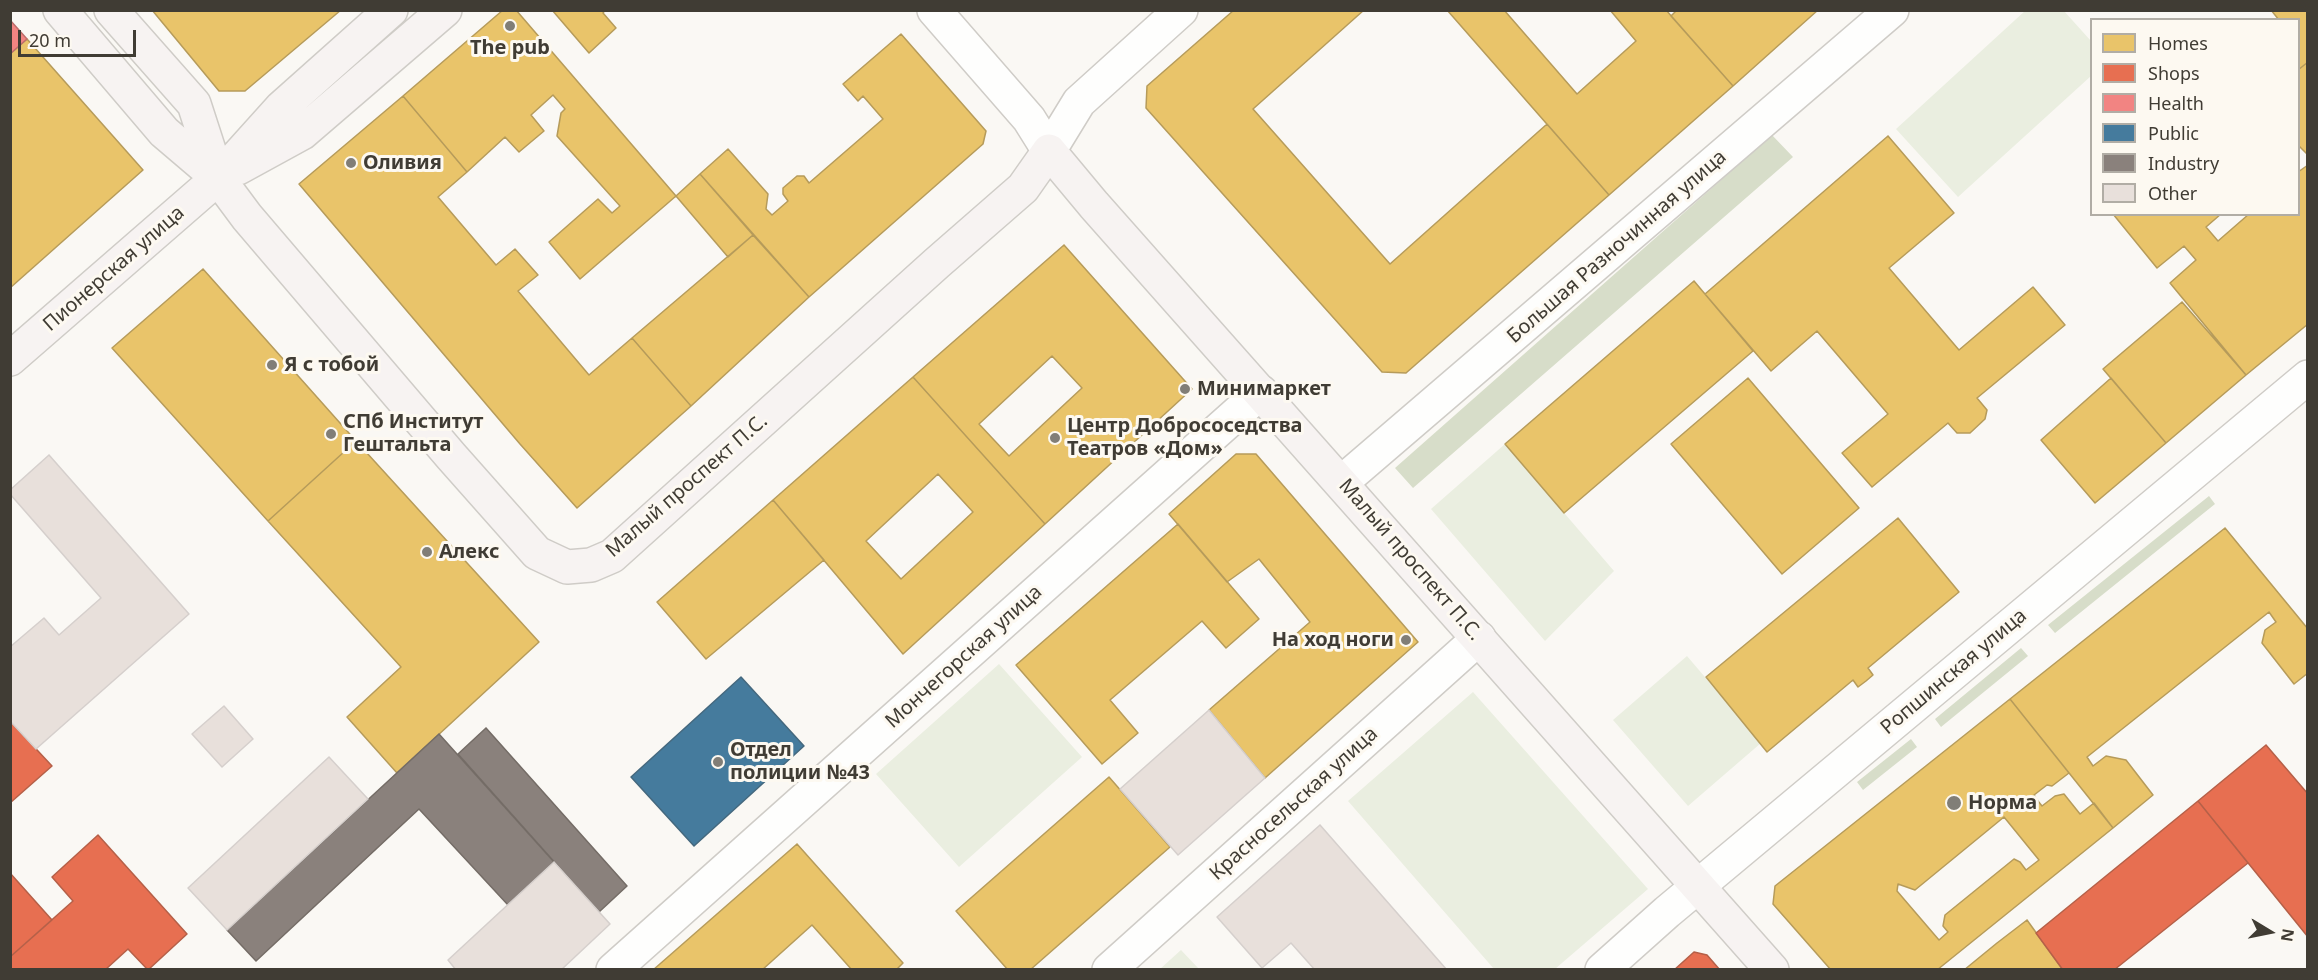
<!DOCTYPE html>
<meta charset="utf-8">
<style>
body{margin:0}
#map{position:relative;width:2318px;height:980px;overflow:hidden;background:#faf8f4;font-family:"Noto Sans",sans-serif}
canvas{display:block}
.frame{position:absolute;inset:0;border:12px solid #403c34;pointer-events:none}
.legend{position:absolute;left:2090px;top:18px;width:210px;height:198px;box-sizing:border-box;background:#fdf9f1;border:2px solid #b1ada5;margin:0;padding:8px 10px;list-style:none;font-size:18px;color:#403c34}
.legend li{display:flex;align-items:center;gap:12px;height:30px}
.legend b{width:30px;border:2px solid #b1ada5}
.north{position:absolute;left:2240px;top:902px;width:60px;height:60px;-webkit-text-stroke:4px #fdf9f1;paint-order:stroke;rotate:100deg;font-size:16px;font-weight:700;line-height:24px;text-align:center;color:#403c34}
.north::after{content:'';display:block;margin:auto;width:21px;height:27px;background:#403c34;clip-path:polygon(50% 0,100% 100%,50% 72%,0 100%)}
.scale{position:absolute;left:18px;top:30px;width:118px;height:27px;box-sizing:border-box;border:3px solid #403c34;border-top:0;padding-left:8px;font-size:18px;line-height:21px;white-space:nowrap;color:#403c34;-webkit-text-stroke:4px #fdf9f1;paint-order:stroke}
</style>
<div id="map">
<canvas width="2318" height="980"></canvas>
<div class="frame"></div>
<ul class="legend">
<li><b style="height:16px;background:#e9c46a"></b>Homes</li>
<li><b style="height:16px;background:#e76f51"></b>Shops</li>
<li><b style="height:16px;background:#f28482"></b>Health</li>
<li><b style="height:16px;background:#457b9d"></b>Public</li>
<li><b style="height:16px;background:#8a817c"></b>Industry</li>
<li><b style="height:16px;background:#e8e0db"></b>Other</li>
</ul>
<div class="north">N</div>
<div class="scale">20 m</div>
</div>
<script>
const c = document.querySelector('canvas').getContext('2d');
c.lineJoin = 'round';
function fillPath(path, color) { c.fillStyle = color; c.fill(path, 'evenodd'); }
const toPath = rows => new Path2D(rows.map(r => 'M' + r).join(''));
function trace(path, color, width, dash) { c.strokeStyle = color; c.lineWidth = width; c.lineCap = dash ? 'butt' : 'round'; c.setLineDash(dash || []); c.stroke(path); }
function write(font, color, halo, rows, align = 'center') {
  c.font = font + ' "Noto Sans",sans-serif'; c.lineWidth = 6; c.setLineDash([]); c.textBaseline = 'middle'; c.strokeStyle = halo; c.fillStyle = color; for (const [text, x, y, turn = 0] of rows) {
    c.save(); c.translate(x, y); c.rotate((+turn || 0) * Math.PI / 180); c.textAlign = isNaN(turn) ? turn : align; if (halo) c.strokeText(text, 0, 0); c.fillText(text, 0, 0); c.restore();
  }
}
const green = toPath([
 [2026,10,2064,11,2091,41,2091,76,1958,197,1896,129],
 [1505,444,1614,571,1545,641,1431,509],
 [1687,656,1761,743,1688,806,1613,720],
 [999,664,1082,757,959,867,876,774],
 [1473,692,1648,889,1555,969,1494,969,1348,801],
 [1181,950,1199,969,1160,969]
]);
const forest = toPath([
 [1772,135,1793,157,1413,488,1395,468],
 [2209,496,2215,504,2055,633,2048,625],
 [2021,648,2028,656,1941,727,1935,719],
 [1911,739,1917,747,1863,790,1857,782]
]);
const homes = toPath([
 [152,10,341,10,245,91,219,91,152,10],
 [503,10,516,10,676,196,580,279,549,242,598,199,612,213,620,206,557,136,561,113,565,109,553,95,531,115,544,131,519,152,505,137,467,172,403,96,503,10],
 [552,10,605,10,603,13,616,28,589,53,552,10],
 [1234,10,1364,10,1253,109,1390,264,1547,124,1609,195,1406,373,1382,372,1146,108,1147,86,1234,10],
 [1447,10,1504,10,1577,94,1636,41,1610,10,1666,10,1733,86,1609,195,1447,10],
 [1677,10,1818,10,1733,86,1671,16,1677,10],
 [2271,10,2308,10,2308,62,2298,70,2298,20,2279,20,2271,10],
 [901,34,986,131,983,144,809,297,700,174,728,149,768,194,766,209,772,215,788,201,783,194,783,188,797,176,804,176,809,183,883,119,863,96,858,101,843,84,901,34],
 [27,39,143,170,10,288,10,54,27,39],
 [2308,62,2308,155,2298,145,2298,70,2308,62],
 [403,96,467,172,438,197,496,265,515,249,538,275,518,291,589,375,632,338,691,406,577,508,520,444,299,184,403,96],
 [1888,136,1954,213,1889,268,1959,350,2033,287,2065,325,1977,398,1987,410,1985,419,1970,433,1957,433,1948,423,1872,487,1842,453,1888,414,1817,331,1771,371,1705,294,1888,136],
 [2308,165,2308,324,2246,375,2170,283,2196,260,2184,246,2157,268,2113,214,2221,214,2206,227,2218,241,2249,214,2298,214,2298,172,2308,165],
 [700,174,753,235,728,257,676,196,700,174],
 [753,235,809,297,691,406,632,338,753,235],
 [1064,245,1192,389,1045,524,913,377,1064,245],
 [1052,356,1082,388,1009,456,979,424,1052,356],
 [203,269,356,441,268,521,112,348,203,269],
 [1694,281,1753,351,1564,513,1505,444,1694,281],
 [2182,302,2246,375,2166,443,2103,369,2182,302],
 [913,377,1045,524,903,654,773,500,913,377],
 [938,474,973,512,901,579,866,541,938,474],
 [1748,378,1859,508,1782,574,1671,444,1748,378],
 [2111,378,2166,443,2095,503,2041,440,2111,378],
 [356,441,539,642,397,773,347,717,401,667,268,521,356,441],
 [1236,454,1256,454,1418,642,1265,778,1209,710,1310,622,1259,559,1227,582,1169,514,1236,454],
 [773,500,824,560,706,659,657,602,773,500],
 [1898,518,1959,592,1868,668,1873,675,1866,681,1858,687,1853,680,1767,752,1706,677,1898,518],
 [1178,524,1259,619,1226,648,1202,621,1110,700,1138,733,1102,764,1016,665,1178,524],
 [2225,528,2308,629,2308,673,2294,684,2262,643,2265,630,2276,622,2269,612,2087,757,2093,766,2106,756,2126,760,2153,795,2113,828,2010,699,2225,528],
 [2010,699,2069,773,2052,786,2047,785,2034,795,2038,801,2042,806,2055,796,2064,794,2080,814,2094,803,2113,828,1937,970,1831,970,1773,904,1775,886,2010,699],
 [2004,817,2039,860,2026,870,2020,862,2014,859,1945,915,1943,926,1948,932,1939,940,1897,891,1898,884,1915,890,2004,817],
 [1109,777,1170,847,1030,970,1008,970,956,911,1109,777],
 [797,844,903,963,896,970,852,970,812,925,762,970,653,970,797,844],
 [2027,920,2063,970,1964,970,1997,943,2027,920]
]);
const shops = toPath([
 [10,721,52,766,10,803,10,721],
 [2266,745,2308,794,2308,937,2198,801,2266,745],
 [2198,801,2248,863,2114,970,2063,970,2036,933,2198,801],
 [98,835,187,934,148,970,128,949,105,970,10,970,10,957,73,901,52,877,98,835],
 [10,873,52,920,10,957,10,873],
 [1694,952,1707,955,1720,970,1674,970,1694,952]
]);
const health = toPath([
 [10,20,27,39,10,54,10,20]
]);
const public = toPath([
 [741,677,804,746,694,846,631,777,741,677]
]);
const industry = toPath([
 [486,728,627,886,599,912,458,754,486,728],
 [439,734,554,862,508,905,419,809,256,961,227,930,439,734]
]);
const building = toPath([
 [49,455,189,614,36,749,10,721,10,647,44,618,59,635,101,598,10,494,10,490,49,455],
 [224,706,253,739,222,767,192,734,224,706],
 [1209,710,1265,778,1178,855,1120,789,1209,710],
 [329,757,368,799,227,930,188,888,329,757],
 [1320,825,1447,970,1315,970,1291,943,1262,968,1217,917,1320,825],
 [554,862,610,924,561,970,456,970,448,960,554,862]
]);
const street = toPath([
 [934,10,1029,119,1049,151,1079,102,1181,10],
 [1342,482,1892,10],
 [613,970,1261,392],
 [1109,970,1479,638],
 [1602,970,1667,912,2308,377]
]);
const secondary = toPath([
 [60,10,164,132,218,178,247,217,451,456,537,553,567,567,591,565,612,556,937,263,1023,188,1049,151,1094,205,1772,970],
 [111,10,194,104,218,178],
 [238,168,302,133,445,10],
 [10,359,218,178,281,108,391,10]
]);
const markers = [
 [510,26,6,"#817e77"],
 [351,163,6,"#817e77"],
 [272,365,6,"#817e77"],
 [1185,389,6,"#817e77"],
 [331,434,6,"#817e77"],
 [1055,438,6,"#817e77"],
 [427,552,6,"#817e77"],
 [1406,640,6,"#817e77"],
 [718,762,6,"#817e77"],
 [1954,803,8,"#817e77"]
];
const poiNames = [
 ["The pub",510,48,"center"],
 ["Оливия",363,163],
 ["Я с тобой",284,365],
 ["Минимаркет",1197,389],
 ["СПб Институт",343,422],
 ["Гештальта",343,445],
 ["Центр Добрососедства",1067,426],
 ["Театров «Дом»",1067,449],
 ["Алекс",439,552],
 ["На ход ноги",1394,640,"right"],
 ["Отдел",730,750],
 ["полиции №43",730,773],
 ["Норма",1968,803]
];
const streetNames = [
 ["Большая Разночинная улица",1617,247,-41],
 ["Пионерская улица",114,269,-41],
 ["Малый проспект П.С.",687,486,-41],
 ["Малый проспект П.С.",1410,560,49],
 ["Мончегорская улица",964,657,-42],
 ["Ропшинская улица",1954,672,-40],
 ["Красносельская улица",1294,804,-42]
];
fillPath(green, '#eaeee0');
fillPath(forest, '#d7ddc9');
fillPath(homes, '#e9c46a');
trace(homes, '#b69b5a', 1.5);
fillPath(shops, '#e76f51');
trace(shops, '#b56048', 1.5);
fillPath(health, '#f28482');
trace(health, '#bd6e6b', 1.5);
fillPath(public, '#457b9d');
trace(public, '#44687e', 1.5);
fillPath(industry, '#8a817c');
trace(industry, '#746c66', 1.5);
fillPath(building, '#e8e0db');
trace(building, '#d5cfcc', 1.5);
trace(street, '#cfccc7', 36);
trace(secondary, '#cfccc7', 36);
trace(street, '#fefefd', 33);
trace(secondary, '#f7f3f2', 33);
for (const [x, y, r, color] of markers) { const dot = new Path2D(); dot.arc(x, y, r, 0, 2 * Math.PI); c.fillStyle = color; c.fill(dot); trace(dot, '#fdf9f1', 2); }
write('bold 20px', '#403c34', '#fdf9f1', poiNames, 'left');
write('20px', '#403c34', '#fdf9f1', streetNames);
</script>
